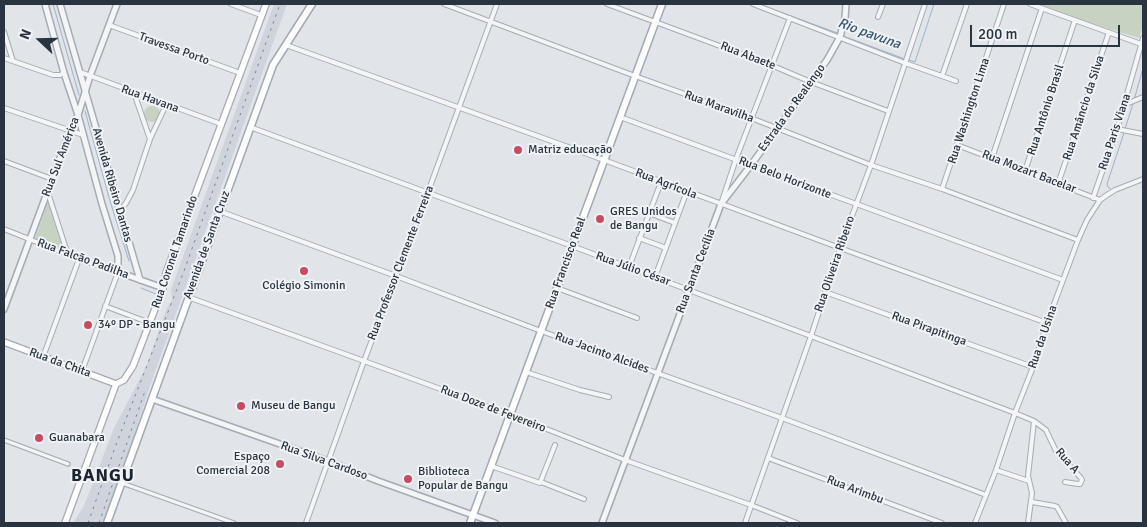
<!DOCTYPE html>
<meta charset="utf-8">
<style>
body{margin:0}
#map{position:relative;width:1147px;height:527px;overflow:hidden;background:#e1e4e9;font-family:Signika,sans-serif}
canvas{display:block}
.frame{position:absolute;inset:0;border:5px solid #2a3340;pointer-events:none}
.north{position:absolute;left:15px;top:15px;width:50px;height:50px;-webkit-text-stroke:4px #f0f3f6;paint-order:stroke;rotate:291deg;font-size:14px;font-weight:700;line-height:20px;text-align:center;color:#2a3340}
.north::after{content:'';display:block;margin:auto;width:18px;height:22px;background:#2a3340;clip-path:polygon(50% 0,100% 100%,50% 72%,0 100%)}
.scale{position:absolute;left:970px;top:25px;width:150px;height:22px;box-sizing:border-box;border:2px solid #2a3340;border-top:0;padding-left:6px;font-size:15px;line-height:18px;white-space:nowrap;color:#2a3340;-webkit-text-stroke:4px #f0f3f6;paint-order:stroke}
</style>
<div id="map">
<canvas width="1147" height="527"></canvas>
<div class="frame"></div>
<div class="north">N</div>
<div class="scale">200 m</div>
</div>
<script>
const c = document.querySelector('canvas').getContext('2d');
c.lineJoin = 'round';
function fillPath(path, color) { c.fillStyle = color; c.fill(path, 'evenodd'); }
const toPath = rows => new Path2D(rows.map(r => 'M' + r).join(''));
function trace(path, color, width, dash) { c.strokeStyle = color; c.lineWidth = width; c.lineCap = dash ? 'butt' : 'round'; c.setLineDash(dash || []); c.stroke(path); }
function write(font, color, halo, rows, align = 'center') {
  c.font = font + ' Signika,sans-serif'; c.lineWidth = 4; c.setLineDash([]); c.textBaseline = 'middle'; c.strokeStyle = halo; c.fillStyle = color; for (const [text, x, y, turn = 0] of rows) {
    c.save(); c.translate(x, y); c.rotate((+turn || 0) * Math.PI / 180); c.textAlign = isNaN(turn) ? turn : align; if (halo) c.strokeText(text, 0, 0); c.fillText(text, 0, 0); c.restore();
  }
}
const built = toPath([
 [274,4,287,4,151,383,129,451,103,523,73,523,84,506,114,428,146,367,166,310,172,299,171,290]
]);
const green = toPath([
 [1037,4,1143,4,1143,26,1139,38,1077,19],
 '144 114a8 8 0 1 1 16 0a8 8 0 1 1-16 0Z',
 [48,202,63,249,35,239]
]);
const stream = toPath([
 [53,4,79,95],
 [758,4,840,34],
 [843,36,905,59],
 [909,60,915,62,934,4],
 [1134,100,1143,68],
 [85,111,110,201,129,261],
 [1125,129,1133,104],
 [1113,191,1108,187,1107,184,1124,133],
 [141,288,156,294]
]);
const pedestrian = toPath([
 [4,440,68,464],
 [122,483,234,523]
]);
const minor = toPath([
 [231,4,261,15],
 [444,4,635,76,751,118,871,165,942,189,1078,240],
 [607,4,771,65,811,82,888,111],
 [753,4,905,63,956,81],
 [1030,4,1141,44],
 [878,17,883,4],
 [109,25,240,73],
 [4,32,13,61],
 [286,45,604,160,840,248,1047,323],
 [4,58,53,75,60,75,64,73],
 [80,72,221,124],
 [942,76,967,4],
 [134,93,150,139],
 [1124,105,1143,97],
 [4,108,83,135],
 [620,117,1063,280],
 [250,127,572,246,1015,413,1034,421,1046,430,1056,451,1081,478,1082,480,1080,484,1078,484,1065,482],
 [1117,129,1143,134],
 [957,145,1100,200],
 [992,158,1042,8],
 [4,161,52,179],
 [1025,171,1075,20],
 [1058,184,1109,32],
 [942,189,1004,4],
 [48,193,68,255],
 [1093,198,1117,129,1143,38],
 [722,201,736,159,790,18],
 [120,211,126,203,133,190,150,139,166,105],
 [219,211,396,276,541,331,782,418,986,495],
 [649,213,675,223],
 [4,229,79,259,118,272,82,371],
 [639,238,666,248],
 [629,267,661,182],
 [655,277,687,191],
 [557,288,637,318],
 [825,292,1033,367],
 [188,297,364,361,506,413,625,460,751,505,797,523],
 [105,306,150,323],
 [43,357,79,259],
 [526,372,580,390,609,397],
 [768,458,942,523],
 [491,466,540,483,555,445],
 [996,470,1029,481],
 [541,482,584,499],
 [1032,502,1055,506,1057,507,1066,523],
 [306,523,364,361,428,192,497,4],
 [745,523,811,336,840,248,871,165,925,4],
 [975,523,996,470,1015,413,1033,367,1047,323,1078,240,1087,220,1100,200,1107,195,1115,190,1143,179],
 [1028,523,1032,493,1028,476,1034,421]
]);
const tertiary = toPath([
 [45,4,64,73,78,115,102,204,118,256,118,272,163,288],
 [60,4,140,280],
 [4,309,70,131,78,115,90,76,117,4],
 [152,399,328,461,378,481,495,523],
 [602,523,721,204,751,165,827,60,840,37,845,18,846,4]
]);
const secondary = toPath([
 [4,342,116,384],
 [65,523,116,384,124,380,133,366,163,288,166,273,266,4]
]);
const primary = toPath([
 [107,523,273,65,312,4],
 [470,523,662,4]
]);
const rail = toPath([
 [88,523,117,442,184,271,280,4],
 [99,523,145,391]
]);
const markers = [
 [518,150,5,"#c74c63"],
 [600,219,5,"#c74c63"],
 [304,271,5,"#c74c63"],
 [88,325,5,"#c74c63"],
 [241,406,5,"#c74c63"],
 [39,438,5,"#c74c63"],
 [280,464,5,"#c74c63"],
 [408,479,5,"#c74c63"]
];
const streetNames = [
 ["Travessa Porto",174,49,20],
 ["Rua Abaete",748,56,21],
 ["Rua Havana",150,99,20],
 ["Rua Maravilha",719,107,20],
 ["Estrada do Realengo",792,108,-54],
 ["Rua Amâncio da Silva",1084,108,-72],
 ["Rua Antônio Brasil",1046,110,-72],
 ["Rua Washington Lima",969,111,-72],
 ["Rua Paris Viana",1115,132,-72],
 ["Rua Sul América",61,157,-69],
 ["Rua Mozart Bacelar",1029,172,21],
 ["Rua Belo Horizonte",785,178,21],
 ["Rua Agrícola",666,184,21],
 ["Avenida Ribeiro Dantas",112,185,74],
 ["Avenida de Santa Cruz",207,245,-70],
 ["Rua Coronel Tamarindo",175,252,-71],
 ["Rua Falcão Padilha",83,259,20],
 ["Rua Professor Clemente Ferreira",401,263,-69],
 ["Rua Francisco Real",566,263,-70],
 ["Rua Oliveira Ribeiro",835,264,-71],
 ["Rua Júlio César",633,269,20],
 ["Rua Santa Cecília",696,271,-69],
 ["Rua Pirapitinga",929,329,20],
 ["Rua da Usina",1043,337,-71],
 ["Rua Jacinto Alcides",602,353,20],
 ["Rua da Chita",60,363,20],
 ["Rua Doze de Fevereiro",493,409,21],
 ["Rua Silva Cardoso",324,461,20],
 ["Rua A",1067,461,49],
 ["Rua Arimbu",855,490,21]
];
const poiNames = [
 ["Matriz educação",528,150],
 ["GRES Unidos",610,212],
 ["de Bangu",610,226],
 ["Colégio Simonin",304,286,"center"],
 ["34º DP - Bangu",98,325],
 ["Museu de Bangu",251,406],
 ["Guanabara",49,438],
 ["Espaço",270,457,"right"],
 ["Comercial 208",270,471,"right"],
 ["Biblioteca",418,472],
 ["Popular de Bangu",418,486]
];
const waterNames = [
 ["Rio pavuna",869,34,20]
];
const districtNames = [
 ["BANGU",103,476]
];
fillPath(built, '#cfd3db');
fillPath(green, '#c7d2c2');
trace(stream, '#9eb3c7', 1);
trace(pedestrian, '#a6abb3', 5.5);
trace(minor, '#a6abb3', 6);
trace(tertiary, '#a6abb3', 8);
trace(secondary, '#a6abb3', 8);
trace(primary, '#a1a9b4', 9);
trace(pedestrian, '#f3f5f7', 3);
trace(minor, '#f3f5f7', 4);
trace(tertiary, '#f3f5f7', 5);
trace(secondary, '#fff', 5.5);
trace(primary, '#fff', 6);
trace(rail, '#7b8492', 1, [2.5, 5]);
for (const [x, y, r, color] of markers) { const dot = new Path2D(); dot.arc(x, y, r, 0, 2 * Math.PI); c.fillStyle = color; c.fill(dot); trace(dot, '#f0f3f6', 2); }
write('12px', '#2a3340', '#f0f3f6', streetNames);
write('12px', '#2a3340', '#f0f3f6', poiNames, 'left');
write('italic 14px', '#365371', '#f0f3f6', waterNames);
c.letterSpacing = '1px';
write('bold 18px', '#1c2430', '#f0f3f6', districtNames);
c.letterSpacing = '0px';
</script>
